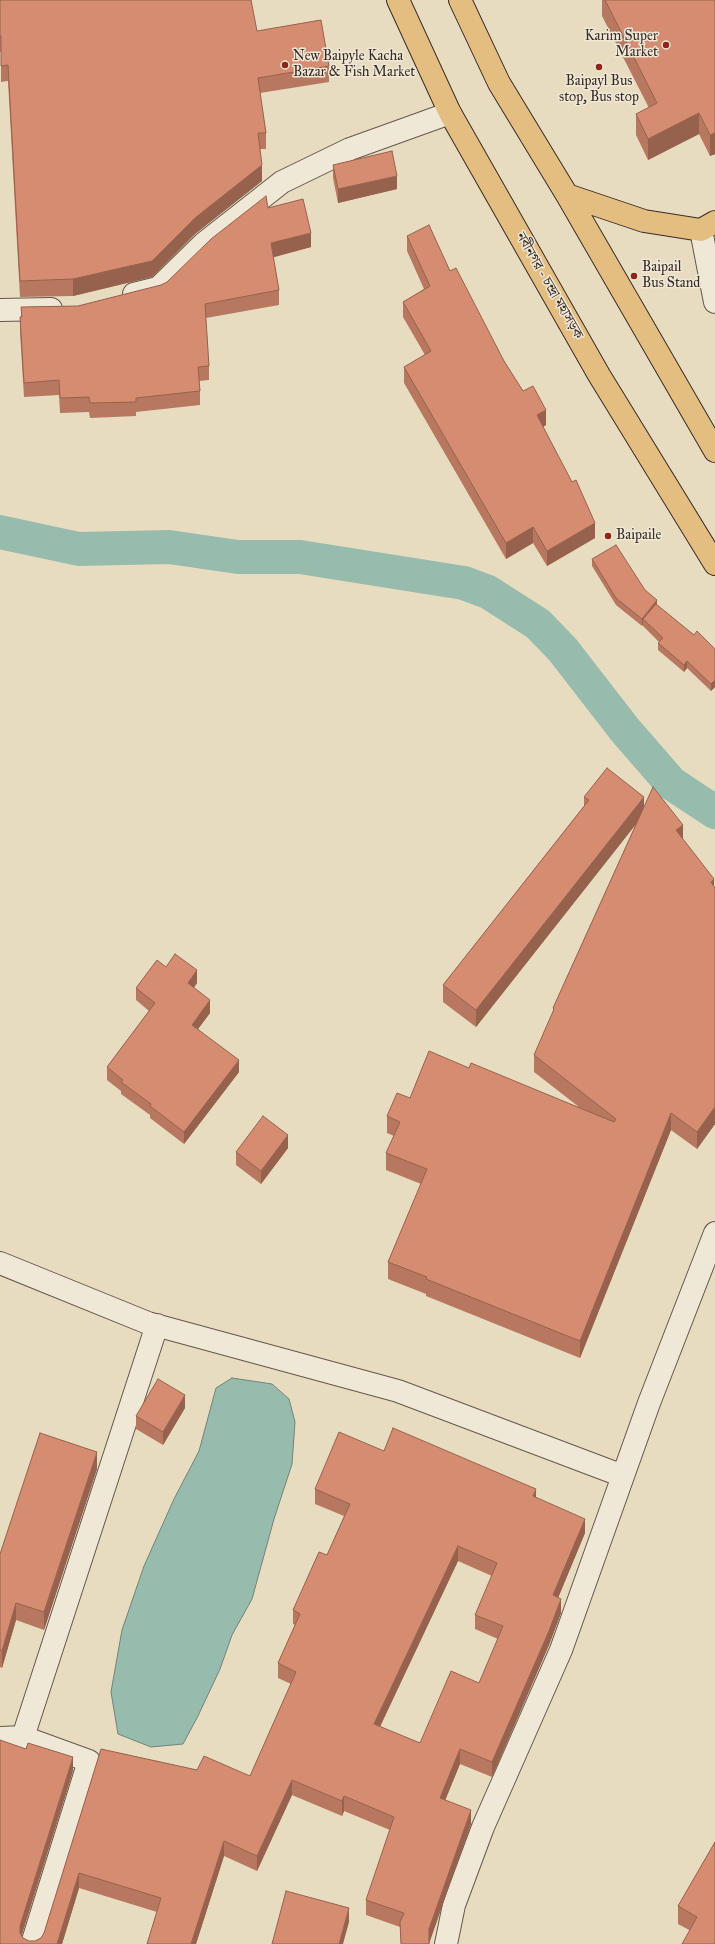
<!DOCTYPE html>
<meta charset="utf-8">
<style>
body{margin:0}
canvas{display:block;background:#e7dcc0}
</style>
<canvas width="715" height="1944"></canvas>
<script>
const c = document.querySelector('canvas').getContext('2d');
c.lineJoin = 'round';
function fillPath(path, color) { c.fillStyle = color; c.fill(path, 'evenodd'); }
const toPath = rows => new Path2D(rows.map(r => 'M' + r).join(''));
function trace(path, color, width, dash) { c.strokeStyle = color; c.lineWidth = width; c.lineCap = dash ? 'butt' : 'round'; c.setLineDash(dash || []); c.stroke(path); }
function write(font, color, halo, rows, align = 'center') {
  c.font = font + ' "IM FELL Great Primer","Noto Serif Bengali",serif'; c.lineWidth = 3; c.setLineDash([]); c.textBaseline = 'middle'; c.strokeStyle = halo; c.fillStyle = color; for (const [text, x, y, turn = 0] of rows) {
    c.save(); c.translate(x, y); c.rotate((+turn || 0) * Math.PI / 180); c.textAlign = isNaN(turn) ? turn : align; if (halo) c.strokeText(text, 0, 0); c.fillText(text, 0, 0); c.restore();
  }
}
const water = toPath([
 [232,1378,272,1384,289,1399,295,1422,292,1464,274,1519,252,1599,232,1635,220,1669,198,1716,183,1744,151,1747,118,1734,111,1692,122,1630,144,1566,174,1499,199,1451,216,1388,232,1378]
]);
const canal = toPath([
 [0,532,79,549,169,547,238,557,300,557,464,583,488,592,538,624,563,650,625,730,671,783,715,812]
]);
const minor = toPath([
 [701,230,715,302],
 [134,294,158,288,203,244,282,182,350,149,450,113],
 [0,310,51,309],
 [0,1263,148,1323,398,1391,623,1476],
 [0,1738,23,1737],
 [32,1944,89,1761,23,1737,157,1325],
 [446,1944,454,1905,483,1827,561,1650,649,1403,715,1233]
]);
const highway = toPath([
 [398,0,450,113,599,375,715,564],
 [460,0,499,83,567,195,715,451],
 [567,195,644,221,701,230,715,222]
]);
const wall = toPath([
 [0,0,257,31,329,66,329,82,260,93,266,133,266,149,260,149,262,181,195,234,152,277,73,296,20,297,8,81,1,82,1,52,0,52],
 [602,0,715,0,715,154,710,156,699,134,648,160,636,135,636,114,649,108,602,16],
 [333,165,397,189,338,203,333,178],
 [268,208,311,247,273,257,279,290,279,305,206,318,209,366,209,380,199,381,200,391,200,405,136,412,136,416,90,418,89,412,60,413,59,395,24,397,20,332,20,317,21,317,21,307,78,306,161,285,167,282],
 [407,236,450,271,504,361,523,391,546,425,543,427,595,538,547,566,533,543,506,559,404,383,404,367,425,355,403,317,403,302,424,289,407,251],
 [592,559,645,590,657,605,694,635,715,649,715,687,711,691,687,668,684,672,658,650,658,643,659,642,643,626,643,624,642,626,616,605,592,566],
 [584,797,644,807,683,839,715,888,715,1124,697,1149,671,1130,580,1358,426,1296,426,1294,388,1279,388,1262,421,1184,386,1170,386,1153,394,1136,387,1133,387,1116,410,1098,469,1068,579,1107,534,1072,534,1055,553,1012,553,1008,636,824,476,1027,443,1002,443,985,584,806],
 [166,967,197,983,194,988,210,1013,198,1029,239,1072,184,1144,150,1118,150,1115,121,1094,121,1091,107,1080,107,1067,149,1011,136,1000,136,988],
 [288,1148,261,1184,236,1165,236,1152],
 [185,1408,163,1445,136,1429,136,1416],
 [384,1451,536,1498,585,1533,558,1598,561,1613,549,1645,492,1777,460,1764,445,1800,471,1824,429,1942,429,1944,401,1944,400,1927,366,1915,366,1900,390,1830,344,1811,342,1816,292,1795,257,1871,224,1856,196,1944,147,1944,157,1912,79,1888,62,1944,0,1944,73,1771,22,1935,23,1938,29,1941,35,1941,41,1938,44,1933,101,1749,197,1770,250,1776,291,1684,278,1678,278,1663,295,1625,293,1624,293,1610,327,1555,344,1516,315,1504,315,1489],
 [458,1561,492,1576,475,1615,475,1629,498,1639,479,1683,420,1743,380,1727],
 [97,1469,44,1630,16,1620,2,1668,0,1667,0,1554],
 [715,1842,715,1944,678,1924,678,1906]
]);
const shadedWall = toPath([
 [699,113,699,134,648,160,648,139],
 [715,133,715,154,710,156,710,135],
 [262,165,262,181,195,234,152,277,73,296,73,279,195,218],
 [397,176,397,189,338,203,338,189],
 [311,233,311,247,271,258,271,243],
 [546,410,546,425,537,430,537,415],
 [595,523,595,538,547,566,547,551],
 [533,527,533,543,506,559,506,543],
 [657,600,657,607,643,619,643,624,642,626,642,619],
 [687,661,687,668,684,672,684,665],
 [715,680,715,687,711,691,711,684],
 [644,797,644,814,476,1027,476,1010],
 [683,825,683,842,676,830],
 [714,879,714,896,711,882],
 [197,970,197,983,188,995,188,983],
 [210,1000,210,1013,192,1037,192,1025],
 [239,1060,239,1072,184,1144,184,1132],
 [715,1107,715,1124,697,1149,697,1132],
 [671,1113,671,1130,580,1358,580,1341],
 [288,1135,288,1148,261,1184,261,1171],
 [185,1395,185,1408,163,1445,163,1432],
 [97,1452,97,1469,44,1630,44,1612],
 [536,1489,536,1504,533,1496],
 [585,1519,585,1533,553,1610,553,1595],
 [458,1546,458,1561,374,1739,374,1724],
 [561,1599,561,1613,549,1645,492,1777,492,1762],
 [16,1603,16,1620,2,1668,2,1651],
 [460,1749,460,1764,440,1813,440,1798],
 [73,1757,73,1771,20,1940,20,1926],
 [292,1780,292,1795,257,1871,257,1856],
 [344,1796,344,1811,342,1816,342,1801],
 [471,1810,471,1824,429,1944,429,1929],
 [224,1841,224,1856,196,1944,191,1944],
 [79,1873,79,1888,62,1944,57,1944],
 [349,1908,349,1922,343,1944,339,1944]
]);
const building = toPath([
 [0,0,251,0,257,31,321,20,329,66,258,78,266,133,258,133,262,165,195,218,152,261,73,279,20,281,8,65,1,66,1,36,0,36,0,0],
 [605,0,715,0,715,133,710,135,699,113,648,139,636,114,657,103,605,0],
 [392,151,397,176,338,189,333,165,392,151],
 [266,196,268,208,303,199,311,233,271,243,279,290,205,304,209,366,198,367,200,391,136,398,136,402,90,403,89,397,60,398,59,380,24,383,20,317,22,317,21,307,78,306,161,285,167,282,211,239,266,196],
 [429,225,450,271,456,268,504,361,523,391,533,386,546,410,537,415,572,482,576,480,595,523,547,551,533,527,506,543,404,367,431,351,403,302,430,286,407,236,429,225],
 [616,545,645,590,657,600,642,619,616,598,592,559,616,545],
 [656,604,694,635,697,631,715,649,715,680,711,684,687,661,684,665,658,643,663,638,643,619,656,604],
 [607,768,644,797,476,1010,443,985,589,800,584,797,607,768],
 [653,787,683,825,676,830,714,879,711,882,715,888,715,1107,697,1132,671,1113,580,1341,426,1279,427,1277,388,1262,427,1169,386,1153,400,1122,387,1116,397,1093,410,1098,429,1051,469,1068,471,1063,614,1122,616,1119,534,1055,554,1009,553,1008,653,787],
 [175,954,197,970,188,983,210,1000,192,1025,239,1060,184,1132,150,1106,151,1104,121,1082,123,1080,107,1067,155,1003,136,988,157,960,166,967,175,954],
 [263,1116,288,1135,261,1171,236,1152,263,1116],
 [158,1379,185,1395,163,1432,136,1416,158,1379],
 [393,1428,536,1489,533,1496,585,1519,553,1595,561,1599,549,1631,492,1762,460,1749,440,1798,471,1810,429,1929,429,1944,401,1944,400,1922,404,1913,366,1900,394,1817,344,1796,342,1801,292,1780,257,1856,224,1841,191,1944,147,1944,161,1898,79,1873,57,1944,0,1944,0,1740,26,1749,28,1743,73,1757,20,1926,20,1933,23,1938,29,1941,35,1941,41,1938,44,1933,101,1749,197,1770,204,1756,250,1776,296,1672,278,1663,300,1614,293,1610,319,1552,327,1555,350,1504,315,1489,339,1432,384,1451,393,1428],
 [458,1546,497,1563,475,1615,503,1626,479,1683,451,1671,420,1743,374,1724,458,1546],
 [40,1433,97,1452,44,1612,16,1603,2,1651,0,1650,0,1554,40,1433],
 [715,1842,715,1944,682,1944,697,1917,678,1906,715,1842],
 [286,1891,349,1908,339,1944,272,1944,286,1891]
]);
const markers = [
 [666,45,4,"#8f2418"],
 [285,65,4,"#8f2418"],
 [599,67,4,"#8f2418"],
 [634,276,4,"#8f2418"],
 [608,536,4,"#8f2418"]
];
const poiNames = [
 ["Karim Super",658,37,"right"],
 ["Market",658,53,"right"],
 ["New Baipyle Kacha",293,57],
 ["Bazar & Fish Market",293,73],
 ["Baipayl Bus",599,82,"center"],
 ["stop, Bus stop",599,98,"center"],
 ["Baipail",642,268],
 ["Bus Stand",642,284],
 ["Baipaile",616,536]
];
const streetNames = [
 ["নবীনগর - চন্দ্রা মহাসড়ক",549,286,60]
];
fillPath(water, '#97bcae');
trace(water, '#718278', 1);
trace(canal, '#97bcae', 34);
trace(minor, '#64574c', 24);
trace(highway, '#382b26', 24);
trace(minor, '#efe8d6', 22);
trace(highway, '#e4be80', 22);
fillPath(wall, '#b87860');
fillPath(shadedWall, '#96624e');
fillPath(building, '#d68c70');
trace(building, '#96624e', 1);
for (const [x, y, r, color] of markers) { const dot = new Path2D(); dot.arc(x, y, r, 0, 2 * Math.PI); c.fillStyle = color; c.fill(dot); trace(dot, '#efe8d6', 1.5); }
write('14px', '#382b26', '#efe8d6', poiNames, 'left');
write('14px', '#382b26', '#efe8d6', streetNames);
</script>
